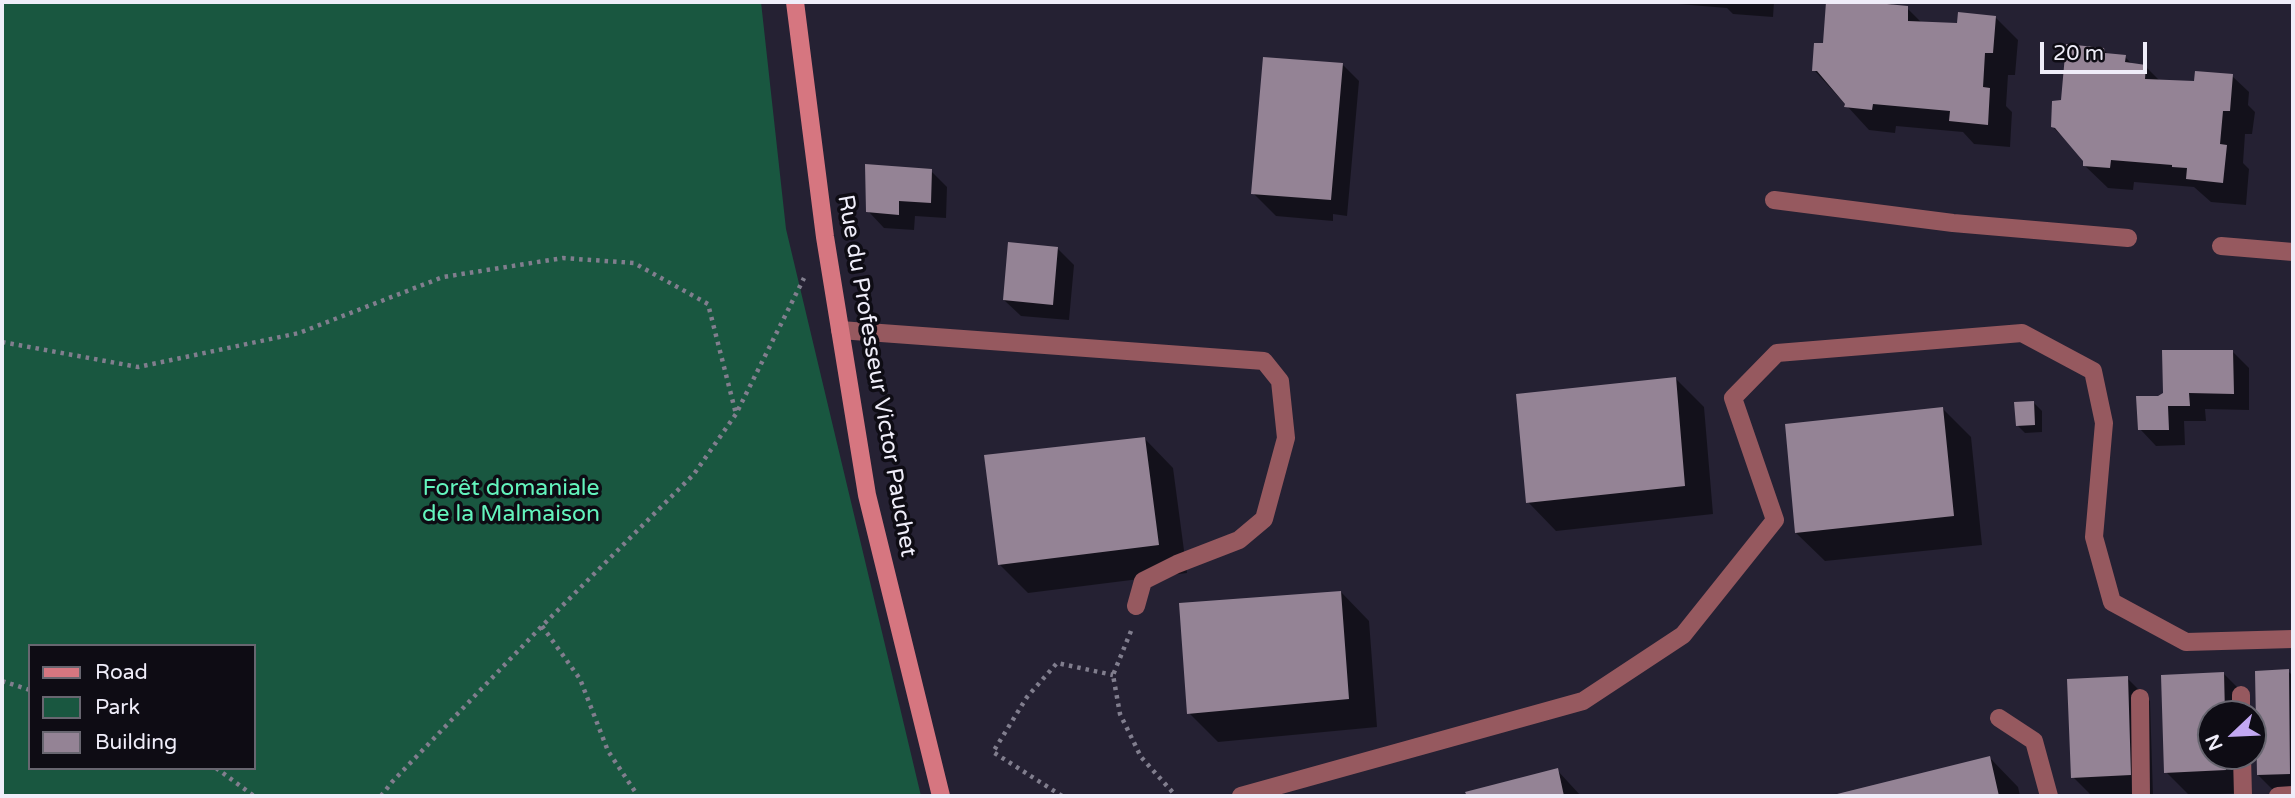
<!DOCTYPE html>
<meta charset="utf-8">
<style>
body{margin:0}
#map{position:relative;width:2295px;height:798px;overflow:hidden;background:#252133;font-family:"Varela Round",sans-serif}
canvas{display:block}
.frame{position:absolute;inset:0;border:4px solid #efedf9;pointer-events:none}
.legend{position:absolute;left:28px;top:644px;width:228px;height:126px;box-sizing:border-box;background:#0e0c14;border:2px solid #686670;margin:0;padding:9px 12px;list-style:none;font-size:21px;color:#efedf9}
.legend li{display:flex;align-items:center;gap:14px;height:35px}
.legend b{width:35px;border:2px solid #686670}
.north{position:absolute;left:2197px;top:700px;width:70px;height:70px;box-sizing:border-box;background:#0e0c14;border:2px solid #686670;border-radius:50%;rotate:247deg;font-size:19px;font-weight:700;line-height:28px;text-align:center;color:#efedf9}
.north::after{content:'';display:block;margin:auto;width:24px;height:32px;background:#c2a8f2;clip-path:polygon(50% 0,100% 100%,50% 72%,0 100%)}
.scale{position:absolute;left:2040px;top:42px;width:107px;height:32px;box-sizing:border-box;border:4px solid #efedf9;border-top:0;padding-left:9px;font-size:21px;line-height:24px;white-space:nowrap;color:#efedf9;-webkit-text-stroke:5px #0e0c14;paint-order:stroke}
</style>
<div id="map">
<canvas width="2295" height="798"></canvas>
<div class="frame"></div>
<ul class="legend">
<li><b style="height:9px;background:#d67680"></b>Road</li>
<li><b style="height:19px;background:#195740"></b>Park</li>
<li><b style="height:19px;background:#948395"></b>Building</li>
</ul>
<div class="north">N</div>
<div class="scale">20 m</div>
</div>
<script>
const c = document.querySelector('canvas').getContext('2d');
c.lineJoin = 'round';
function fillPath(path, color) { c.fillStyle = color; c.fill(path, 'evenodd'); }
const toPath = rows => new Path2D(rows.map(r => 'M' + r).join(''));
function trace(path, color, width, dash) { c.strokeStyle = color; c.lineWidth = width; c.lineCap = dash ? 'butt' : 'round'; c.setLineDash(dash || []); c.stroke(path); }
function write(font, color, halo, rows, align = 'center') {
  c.font = font + ' "Varela Round",sans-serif'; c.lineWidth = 7; c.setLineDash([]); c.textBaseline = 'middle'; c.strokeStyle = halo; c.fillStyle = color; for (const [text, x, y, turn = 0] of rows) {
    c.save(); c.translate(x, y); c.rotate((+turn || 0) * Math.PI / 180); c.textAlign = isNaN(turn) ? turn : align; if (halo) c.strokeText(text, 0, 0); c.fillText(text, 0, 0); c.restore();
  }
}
const green = toPath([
 [2,2,761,2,786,229,921,796,2,796],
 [30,646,254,646,254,768,30,768]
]);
const shadow = toPath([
 [1654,2,1774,2,1773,17,1733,14,1727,8],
 [1828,2,1890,2,1895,7,1907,8,1922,23,1959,25,1995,17,2018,40,2015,75,2008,75,2006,106,2012,112,2010,147,1974,144,1963,132,1896,126,1895,133,1869,130,1814,70,1825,45],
 [2103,49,2109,55,2125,57,2133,65,2145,66,2161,82,2196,85,2232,76,2249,92,2248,105,2255,112,2252,134,2245,134,2243,163,2249,169,2246,205,2211,202,2194,187,2134,182,2133,190,2108,188,2084,165,2085,160,2052,126,2063,102],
 [1343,65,1359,81,1347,216,1333,214,1333,221,1276,216,1253,193],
 [931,171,947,187,946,218,915,216,914,230,884,228,868,211],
 [1057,248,1074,265,1069,320,1021,316,1004,300],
 [2233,352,2249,368,2249,410,2205,409,2206,421,2184,421,2185,445,2156,446,2140,429,2158,397],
 [1676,379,1704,407,1713,514,1556,531,1528,502],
 [2034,403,2042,411,2042,432,2025,433,2017,425],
 [1942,408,1971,437,1982,545,1825,561,1796,533],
 [1145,439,1173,468,1187,573,1028,593,999,564],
 [1341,592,1369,621,1377,727,1218,742,1189,713],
 [2288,671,2293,676,2293,790,2274,791,2258,775],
 [2224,674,2247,697,2247,714,2211,714,2211,756,2248,756,2248,793,2189,795,2166,772],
 [2127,678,2150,701,2153,796,2092,796,2073,777],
 [1990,758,2018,787,2020,796,1837,796],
 [1557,770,1581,796,1468,796,1468,793]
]);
const building = toPath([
 [1826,2,1887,2,1887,4,1908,6,1908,21,1957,23,1958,12,1996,16,1993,53,1985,53,1983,87,1990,88,1988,125,1949,121,1950,111,1873,104,1872,110,1844,107,1845,104,1817,71,1812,71,1814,43,1823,43],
 [2066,44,2104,48,2105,53,2126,55,2125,62,2146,65,2145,79,2194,81,2195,71,2233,74,2230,111,2223,111,2220,144,2227,145,2223,183,2186,179,2187,168,2172,167,2172,165,2111,160,2110,168,2083,166,2083,161,2055,128,2051,127,2052,101,2061,100],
 [1263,57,1343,63,1331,200,1251,194],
 [865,164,932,169,931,203,899,201,899,215,866,212],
 [1008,242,1058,247,1053,305,1003,300],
 [2162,350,2233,350,2234,394,2189,393,2190,406,2168,406,2169,430,2138,430,2136,396,2158,396,2163,393],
 [1676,377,1685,486,1526,503,1516,394],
 [2034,401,2035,425,2016,426,2014,402],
 [1943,407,1954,516,1795,533,1785,424],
 [1145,437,1159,545,998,565,984,455],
 [1341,591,1349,699,1187,714,1179,603],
 [2289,669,2290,774,2257,775,2255,671],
 [2224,672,2225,714,2211,714,2211,756,2226,756,2226,770,2164,773,2161,675],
 [2128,676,2131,775,2071,778,2067,679],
 [1990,756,1999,796,1833,796,1833,795],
 [1558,768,1564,796,1467,796,1465,792]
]);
const path = toPath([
 [2,342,138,367,299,333,443,277,563,258,634,263,708,304,736,414],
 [542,626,580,679,608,751,638,796],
 [1131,631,1113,675,1120,714,1141,757,1176,796],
 [2,681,30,690],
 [216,768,254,796],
 [381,796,392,782,542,626,694,474,736,414,804,278],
 [1062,796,993,752,1027,697,1057,663,1113,675]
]);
const lane = toPath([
 [1774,200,1953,223,2128,238],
 [2221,246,2293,252],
 [840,330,1264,361,1280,381,1286,438,1264,519,1239,540,1177,564,1143,581,1136,606],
 [2241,695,2241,714],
 [2140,698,2141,796],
 [1999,718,2034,741,2049,796],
 [2242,756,2243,796],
 [1241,796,1583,701,1683,635,1775,520,1733,398,1777,353,2022,333,2093,371,2104,423,2094,537,2112,602,2186,642,2293,639],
 [2278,796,2293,795]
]);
const secondary = toPath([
 [795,2,825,237,867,495,941,796]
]);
const streetNames = [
 ["Rue du Professeur Victor Pauchet",876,376,80]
];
const parkNames = [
 ["Forêt domaniale",511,489],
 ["de la Malmaison",511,515]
];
fillPath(green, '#195740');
fillPath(shadow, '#0007');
fillPath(building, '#948395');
trace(path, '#817e8e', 4.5, [3.5, 5]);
trace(lane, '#96595f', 18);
trace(secondary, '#d67680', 18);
write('23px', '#efedf9', '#0e0c14', streetNames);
write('23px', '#63f4bd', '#0e0c14', parkNames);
</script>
